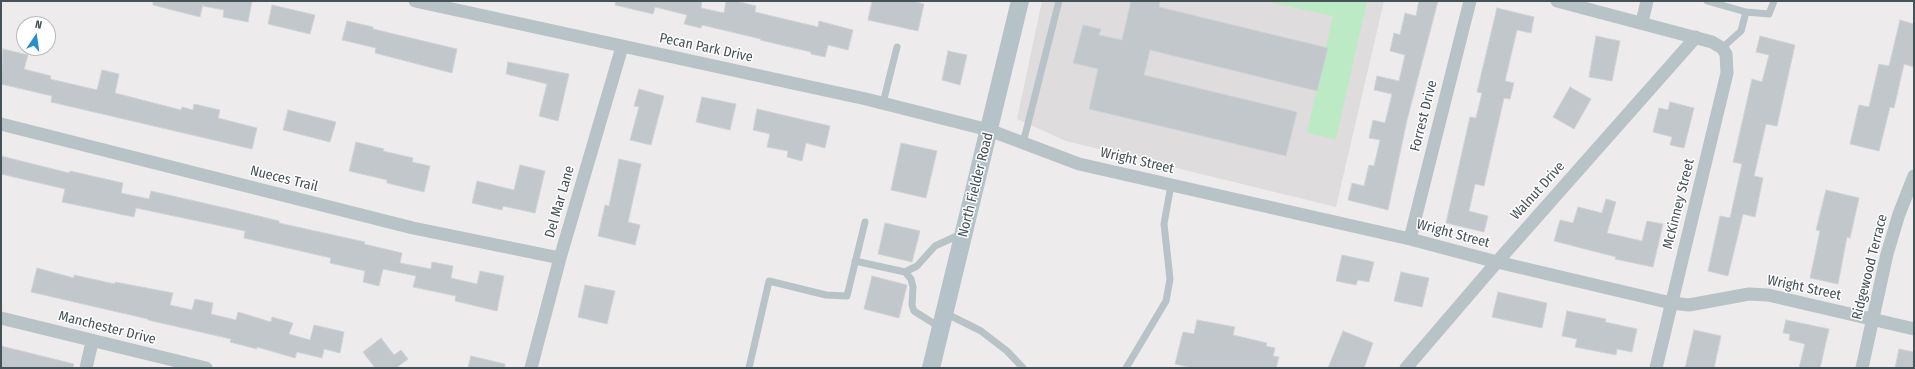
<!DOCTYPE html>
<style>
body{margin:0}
#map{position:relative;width:1915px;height:369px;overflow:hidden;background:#eeebec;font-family:"Fira Sans Condensed",sans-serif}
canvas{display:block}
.frame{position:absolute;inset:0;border:2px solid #455257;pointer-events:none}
.north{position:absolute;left:16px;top:16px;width:40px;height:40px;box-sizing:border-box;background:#fff;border:1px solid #b5babc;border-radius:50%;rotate:13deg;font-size:11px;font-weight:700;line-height:16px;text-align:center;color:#455257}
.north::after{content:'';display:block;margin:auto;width:14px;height:18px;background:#2590cd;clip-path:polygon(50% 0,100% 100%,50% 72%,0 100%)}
</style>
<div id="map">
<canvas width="1915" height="369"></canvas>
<div class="frame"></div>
<div class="north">N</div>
</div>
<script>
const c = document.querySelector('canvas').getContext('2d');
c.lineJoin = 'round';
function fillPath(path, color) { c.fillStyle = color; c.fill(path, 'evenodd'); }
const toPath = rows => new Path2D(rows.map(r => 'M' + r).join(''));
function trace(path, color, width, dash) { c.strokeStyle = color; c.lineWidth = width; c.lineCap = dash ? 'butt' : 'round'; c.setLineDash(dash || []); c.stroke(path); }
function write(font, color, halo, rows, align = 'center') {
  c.font = font + ' "Fira Sans Condensed",sans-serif'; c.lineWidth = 3; c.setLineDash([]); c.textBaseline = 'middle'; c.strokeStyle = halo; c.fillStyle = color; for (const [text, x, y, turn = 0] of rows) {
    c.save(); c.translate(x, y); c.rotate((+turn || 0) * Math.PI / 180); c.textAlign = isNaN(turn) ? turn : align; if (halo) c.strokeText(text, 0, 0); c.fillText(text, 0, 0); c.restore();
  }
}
const education = toPath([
 [1042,1,1384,1,1336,207,1066,141,1017,119]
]);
const green = toPath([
 [1265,1,1367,1,1336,139,1307,133,1333,16]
]);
const building = toPath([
 [153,1,252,1,248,22,223,17,224,10,203,6,203,4,200,17,153,5,153,1],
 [616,1,702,1,701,8,724,13,726,1,736,1,756,6,755,12,818,27,819,21,853,30,848,50,828,45,825,57,811,54,811,52,760,40,761,39,702,25,701,28,684,24,687,15,655,7,653,14,615,5,616,1],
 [872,1,913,1,924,4,918,31,868,20,872,1],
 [1131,1,1160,1,1159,7,1328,48,1317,91,1150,50,1144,75,1297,112,1286,156,1089,109,1098,69,1073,63,1083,25,1101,29,1099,35,1122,40,1131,1],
 [1419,1,1438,1,1407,120,1388,210,1348,200,1352,183,1364,186,1369,165,1374,166,1380,140,1369,138,1373,120,1385,123,1392,94,1374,90,1377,76,1399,81,1405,55,1390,51,1394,33,1400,35,1405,13,1416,16,1419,1],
 [272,5,315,15,310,34,268,24,272,5],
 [1497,8,1534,17,1531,33,1517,30,1505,81,1514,83,1510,99,1504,98,1484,186,1475,184,1469,211,1488,216,1484,232,1446,223,1470,117,1476,118,1482,93,1477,92,1497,8],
 [1900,20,1914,24,1914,67,1904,64,1894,108,1890,107,1879,151,1850,144,1859,105,1869,107,1879,64,1889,66,1900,20],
 [347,21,373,27,373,29,457,49,452,73,375,53,376,48,342,40,347,21],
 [1596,36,1620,41,1612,81,1589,77,1596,36],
 [1760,36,1795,45,1777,126,1766,124,1754,176,1763,178,1755,217,1743,214,1728,276,1708,271,1720,216,1730,218,1742,164,1733,162,1752,79,1762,82,1769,55,1756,52,1760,36],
 [3,49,28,55,24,69,51,76,50,79,97,90,102,70,119,74,115,93,181,110,182,107,193,110,194,104,220,110,218,118,257,128,252,149,51,102,52,96,1,84,3,49],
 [948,51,967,55,960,85,942,80,948,51],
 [508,62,569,74,558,121,539,116,547,84,506,74,508,62],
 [1570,87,1591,99,1574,129,1553,117,1570,87],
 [639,89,664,96,651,145,630,140,639,107,634,106,639,89],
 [702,97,736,104,730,130,696,122,702,97],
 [1670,102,1694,108,1684,148,1670,145,1672,137,1653,132,1659,108,1668,110,1670,102],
 [757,109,830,126,825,148,806,143,802,161,787,157,788,151,767,147,770,134,753,130,757,109],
 [288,110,336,122,330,142,283,130,288,110],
 [356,142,384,149,383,151,413,158,412,162,430,166,424,192,387,183,387,180,349,171,356,142],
 [901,143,937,151,926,198,891,190,901,143],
 [1,156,69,173,70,171,123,183,121,193,149,199,151,191,234,210,279,221,279,223,365,242,364,244,402,253,400,263,431,269,432,262,453,266,451,278,477,284,480,271,504,276,497,311,455,301,456,296,413,287,416,276,383,269,379,286,363,282,365,271,330,263,331,258,244,238,245,231,136,208,134,217,62,202,65,189,1,174,1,156],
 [619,159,641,164,628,222,640,225,635,245,598,236,605,205,609,206,619,159],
 [520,165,545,171,535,213,503,206,502,210,472,203,477,181,514,190,520,165],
 [1826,190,1859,198,1850,238,1847,237,1838,284,1810,278,1820,231,1816,230,1826,190],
 [1606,199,1616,202,1607,233,1642,241,1647,221,1663,224,1653,267,1615,259,1616,257,1554,241,1560,220,1573,223,1578,207,1602,213,1606,199],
 [885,223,920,231,912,262,878,254,885,223],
 [1342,255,1374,262,1369,282,1358,280,1356,285,1336,281,1342,255],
 [37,268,74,278,74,275,115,284,115,282,173,293,170,305,192,310,195,299,213,303,211,314,236,320,238,312,271,322,272,317,293,323,289,334,310,340,314,325,344,332,340,353,324,349,322,358,297,352,295,358,257,347,257,349,230,342,231,339,148,320,148,319,31,292,37,268],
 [1401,272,1429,278,1422,307,1394,301,1401,272],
 [872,276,907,285,899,318,864,309,872,276],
 [585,285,615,291,607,324,578,317,585,285],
 [1498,292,1547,303,1542,328,1492,317,1498,292],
 [1567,311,1606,319,1605,322,1637,329,1632,352,1617,349,1616,355,1575,347,1577,339,1562,336,1567,311],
 [1197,320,1235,327,1233,335,1267,343,1266,346,1275,348,1273,356,1279,357,1276,368,1192,368,1175,364,1183,332,1194,334,1197,320],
 [1786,320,1829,329,1820,368,1799,368,1805,344,1789,340,1790,334,1783,333,1786,320],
 [1694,330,1721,336,1714,368,1685,368,1694,330],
 [1343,331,1373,343,1364,368,1328,368,1343,331],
 [381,338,394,355,401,350,408,359,396,368,375,368,363,352,381,338],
 [1,346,74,364,73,368,1,368,1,346],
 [1899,349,1914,352,1914,368,1895,368,1899,349],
 [471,356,505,364,505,368,468,368,471,356]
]);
const lane = toPath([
 [1707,1,1746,12],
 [1722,48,1741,31,1746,12,1769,14,1774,1],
 [883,103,897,47],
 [1023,143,1059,1],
 [855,261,905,272,917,266,935,246,961,234],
 [905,272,911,279,913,287,912,305,914,311,941,328],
 [945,313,981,331,1007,351,1023,368],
 [749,368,769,281,826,295,847,296,865,222],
 [1126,368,1166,301,1170,279,1164,224,1171,185]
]);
const street = toPath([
 [415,1,866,99,989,130,1079,164,1410,239,1497,262,1671,303,1689,305,1749,294,1768,295,1914,329],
 [1557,1,1712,42,1722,48,1726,54,1727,73,1656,368],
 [1642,22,1647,1],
 [1,124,413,228,560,258],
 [1410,239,1470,1],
 [1,318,206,368],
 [86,368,92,342],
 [531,368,560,258,622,47],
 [1406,368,1497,262,1696,37],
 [1862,368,1887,254,1899,214,1914,176]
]);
const secondary = toPath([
 [931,368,1020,1]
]);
const streetNames = [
 ["Pecan Park Drive",706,48,12],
 ["Forrest Drive",1424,116,-76],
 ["Wright Street",1137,161,13],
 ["Nueces Trail",284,179,14],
 ["North Fielder Road",976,185,-76],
 ["Walnut Drive",1538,191,-48],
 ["Del Mar Lane",560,202,-74],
 ["McKinney Street",1679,204,-76],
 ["Wright Street",1453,234,15],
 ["Ridgewood Terrace",1870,267,-76],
 ["Wright Street",1804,288,12],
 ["Manchester Drive",107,328,14]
];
fillPath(education, '#dfdcdd');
fillPath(green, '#bbeac4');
fillPath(building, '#c2c7cb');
trace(building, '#cfd3d6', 1);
trace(lane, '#b7c3c7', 7);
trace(street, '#b7c3c7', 13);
trace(secondary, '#b5c3c9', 18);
write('14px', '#455257', '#fff', streetNames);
</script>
